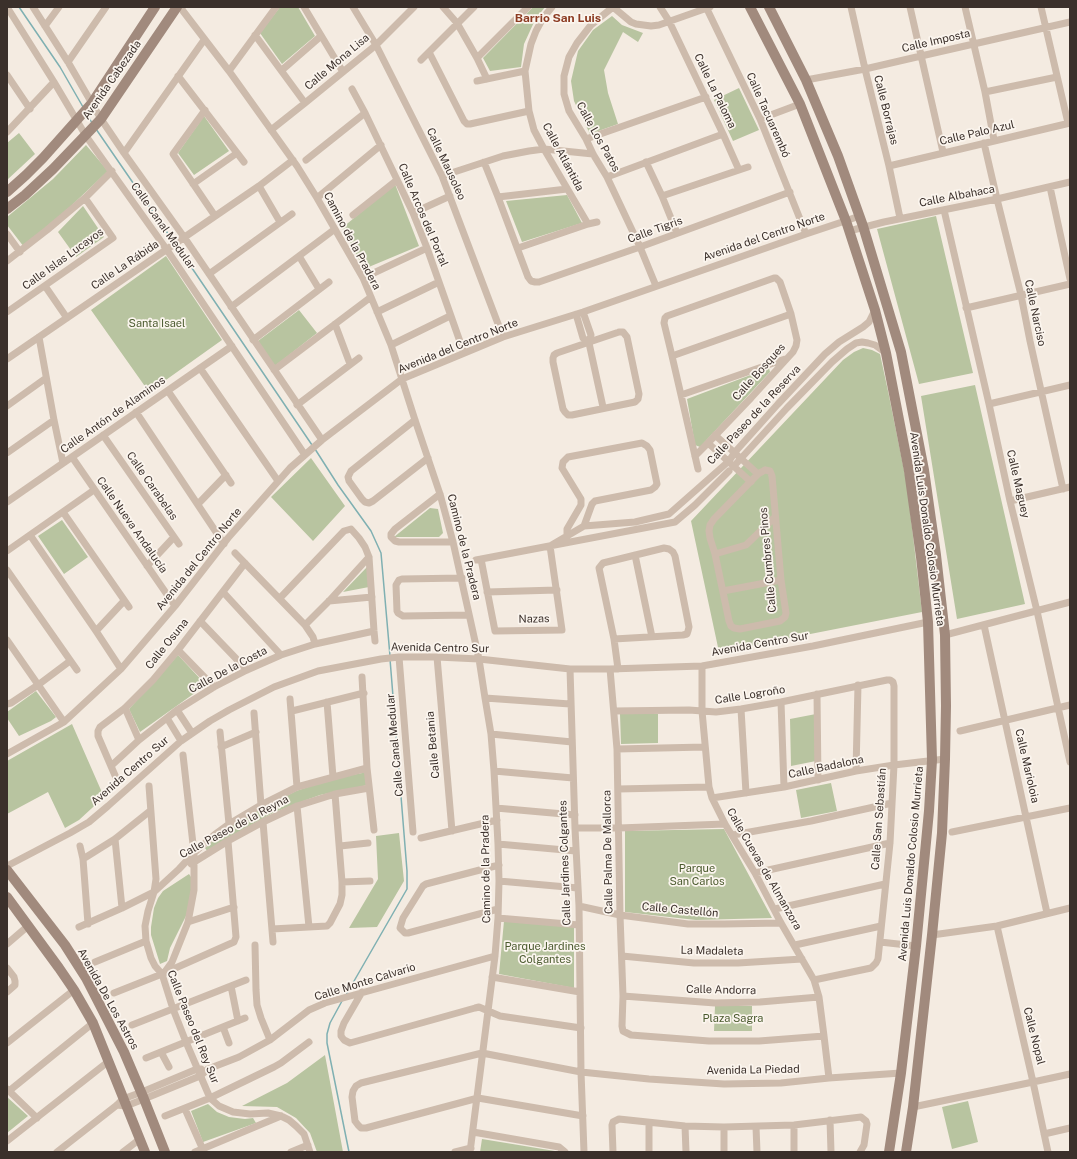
<!DOCTYPE html>
<meta charset="utf-8">
<style>
body{margin:0}
#map{position:relative;width:1077px;height:1159px;overflow:hidden;background:#f4ebe1;font-family:"Public Sans",sans-serif}
canvas{display:block}
.frame{position:absolute;inset:0;border:8px solid #3b302b;pointer-events:none}
</style>
<div id="map">
<canvas width="1077" height="1159"></canvas>
<div class="frame"></div>
</div>
<script>
const c = document.querySelector('canvas').getContext('2d');
c.lineJoin = 'round';
function fillPath(path, color) { c.fillStyle = color; c.fill(path, 'evenodd'); }
const toPath = rows => new Path2D(rows.map(r => 'M' + r).join(''));
function trace(path, color, width, dash) { c.strokeStyle = color; c.lineWidth = width; c.lineCap = dash ? 'butt' : 'round'; c.setLineDash(dash || []); c.stroke(path); }
function write(font, color, halo, rows, align = 'center') {
  c.font = font + ' "Public Sans",sans-serif'; c.lineWidth = 3.5; c.setLineDash([]); c.textBaseline = 'middle'; c.strokeStyle = halo; c.fillStyle = color; for (const [text, x, y, turn = 0] of rows) {
    c.save(); c.translate(x, y); c.rotate((+turn || 0) * Math.PI / 180); c.textAlign = isNaN(turn) ? turn : align; if (halo) c.strokeText(text, 0, 0); c.fillText(text, 0, 0); c.restore();
  }
}
const green = toPath([
 [280,7,298,7,315,36,282,64,260,33],
 [533,7,545,7,535,20,524,44,521,67,490,71,483,58],
 [612,16,622,25,643,33,638,42,623,32,604,70,608,93,618,124,590,134,574,101,571,81,578,51,593,30],
 [739,88,759,130,733,141,714,100],
 [204,116,229,151,194,175,178,153],
 [19,133,35,154,7,180,7,143],
 [86,145,108,171,71,206,24,247,7,225,7,217,53,179],
 [395,184,419,246,364,269,342,228],
 [567,195,582,223,522,242,506,201],
 [83,206,104,237,76,257,58,232],
 [936,216,973,373,919,384,877,229],
 [166,256,222,340,149,392,91,310],
 [299,310,317,333,275,366,258,341],
 [863,348,872,350,880,354,888,391,907,485,922,612,719,652,691,521,843,360,854,352],
 [769,368,770,372,700,447,695,445,687,399],
 [975,385,1025,604,957,619,921,396],
 [311,458,345,506,313,541,271,497],
 [430,508,438,509,443,533,439,537,394,537],
 [62,520,88,557,64,574,38,536],
 [367,567,369,587,343,592],
 [178,655,206,685,140,732,129,709],
 [36,691,56,717,51,721,19,736,7,718,7,712],
 [620,714,658,714,658,743,621,744],
 [816,714,816,761,791,766,790,719],
 [72,724,104,797,79,820,65,828,48,792,7,814,7,761],
 [367,772,368,785,320,795,298,803,273,813,226,839,208,852,205,848,219,835,236,822,296,791,332,779],
 [831,783,837,811,801,818,796,790],
 [724,829,772,918,696,920,625,912,625,831],
 [399,833,404,881,377,927,349,928,378,879,376,836],
 [189,874,191,877,192,885,187,914,170,948,167,961,160,964,151,935,151,927,154,908,158,898,163,891],
 [504,921,574,926,574,988,499,974],
 [715,1006,752,1006,752,1031,714,1031],
 [325,1055,343,1152,317,1152,310,1133,296,1118,277,1107,242,1106,287,1083],
 [7,1097,28,1116,7,1133],
 [968,1101,978,1142,952,1149,942,1107],
 [208,1104,217,1112,229,1117,245,1119,253,1118,256,1123,203,1142,191,1111],
 [482,1139,561,1152,480,1152]
]);
const stream = toPath([
 [19,7,60,67,83,107],
 [87,114,92,123],
 [96,129,173,241],
 [177,246,312,445],
 [315,449,338,485,371,531,381,553,390,656],
 [346,995,407,889,407,871,390,659],
 [342,1001,330,1023,327,1034,327,1043,349,1152]
]);
const minor = toPath([
 [7,7,54,82,86,136,167,250,305,455],
 [33,7,68,62,101,119,124,153,184,237,322,440],
 [181,7,183,11,229,71,297,166,317,198,363,278,391,345,415,420,440,494,453,542,479,659,485,698,491,734,494,771,498,844,499,881,498,918,495,956,470,1152],
 [304,7,343,72],
 [353,7,376,45,442,176,503,337],
 [443,7,457,23,477,58,487,79],
 [552,7,543,18,536,31,531,44,525,71,529,111,534,130,544,149,588,224],
 [660,7,669,21,723,134,739,170],
 [706,7,760,119,806,234],
 [851,7,865,69,889,166,900,218],
 [910,7,943,152],
 [965,7,985,92,994,140],
 [1041,7,1068,123],
 [45,26,59,7],
 [255,35,305,103],
 [429,52,464,121,467,124,470,124,529,111],
 [477,58,528,7],
 [421,60,474,7],
 [68,62,106,7],
 [282,70,321,36],
 [229,71,276,7],
 [7,75,30,109],
 [178,76,244,162],
 [806,80,865,69,921,56,1070,22],
 [477,81,525,71],
 [352,89,365,113,413,213,427,248,464,353],
 [985,92,1057,77],
 [205,110,173,154,215,216],
 [760,119,800,104],
 [271,130,305,103,376,45,414,7],
 [7,132,54,82],
 [586,139,706,97],
 [984,143,997,199,1021,295,1030,341,1063,489],
 [124,153,204,40],
 [306,160,365,113],
 [484,162,498,197,528,277,531,281,535,282,539,282,640,247,790,192],
 [646,162,662,196,677,233],
 [889,166,1070,123],
 [442,176,503,156,529,151,544,149,593,154],
 [607,177,723,134],
 [193,184,237,153],
 [259,186,280,222],
 [1050,187,1070,279],
 [662,196,748,167],
 [498,197,567,189],
 [317,198,381,145],
 [944,210,989,404,1010,501,1037,611,1070,762],
 [413,213,450,196],
 [353,215,397,180],
 [849,231,884,222,997,199,1070,182],
 [7,234,20,252],
 [518,248,588,224,597,222],
 [299,256,319,289],
 [7,261,47,230,85,198,112,171],
 [209,274,292,214],
 [363,278,427,248],
 [45,286,67,318],
 [656,286,640,247,607,177,593,154,586,139,569,111,564,94,564,76,569,57,577,43,591,25,613,7,631,22,636,24,651,26,659,25,710,7],
 [231,307,335,229],
 [966,308,1070,284],
 [7,312,113,238,85,198],
 [377,312,439,282],
 [583,312,591,335,589,343,603,407],
 [576,314,583,338,589,343],
 [335,324,350,364],
 [619,332,623,332,627,337,639,394,638,399,635,402,572,415,568,415,565,412,563,409,553,362,553,358,554,355,557,353,619,332],
 [39,337,54,420,63,463],
 [253,340,329,282],
 [391,345,450,316],
 [672,356,791,314],
 [7,359,259,186,293,160],
 [200,368,278,481],
 [274,370,371,297],
 [168,391,231,483],
 [681,395,785,359],
 [989,404,1070,385],
 [297,405,359,358],
 [7,406,46,378],
 [136,412,224,544],
 [415,420,351,471,348,477,349,481,362,499,365,502,369,503,373,501,428,458],
 [103,435,179,544],
 [715,435,758,474],
 [708,443,751,482],
 [7,453,54,420],
 [695,456,708,443,751,398,793,352,796,346,797,340,791,314,780,282,776,278,774,278,667,316,665,318,664,323,672,356,681,395,695,456,698,469],
 [72,457,175,606],
 [734,466,787,408,832,362,847,349,856,343,862,342,868,343,875,345,886,353],
 [765,470,770,471,772,476,781,580,786,613,785,617,780,621,740,629,734,628,731,626,729,621,715,554,710,538,709,531,710,525,714,519,758,474,765,470],
 [440,494,395,529,391,534,391,537,395,541,399,542,453,542],
 [1010,501,1070,487],
 [7,502,232,346],
 [198,504,226,475],
 [63,512,129,607],
 [30,535,96,631,121,669],
 [567,536,567,529,581,505,581,499,562,468,563,462,568,457,642,443,647,446,650,450,657,484,655,487,651,490,595,501,592,504,584,526],
 [550,546,584,526,635,522,669,514,729,461,735,452,778,404,825,354,839,342,863,327,869,322,875,310],
 [7,551,94,490],
 [235,553,305,625,313,637,315,644],
 [715,554,746,545,775,517],
 [635,555,652,637],
 [481,559,495,631,562,630,550,546],
 [476,560,675,522,695,505,729,471],
 [147,566,174,537],
 [7,570,77,670],
 [462,578,402,579,399,580,396,585,397,611,398,613,403,616,469,615],
 [723,591,781,580],
 [223,592,281,655],
 [487,592,557,590],
 [280,598,344,531,351,529,359,538,365,547,369,557,374,631,375,641],
 [329,601,372,597],
 [200,621,247,670],
 [305,625,329,601,369,557],
 [984,625,1047,913],
 [96,631,124,601],
 [945,635,1070,602],
 [614,639,683,635,687,634,688,631,689,627,675,556,673,552,669,549,664,548,603,563,599,568,614,639,618,669],
 [7,640,64,722],
 [178,650,214,687],
 [399,657,413,832],
 [437,657,452,831],
 [702,666,702,711,709,787,712,798,725,824,755,873,781,923,814,980,819,997,824,1036,829,1078],
 [570,669,575,828,579,906,581,1072,584,1152],
 [610,669,617,749,620,915,623,996,622,1026,623,1031,631,1035,709,1041,759,1041,824,1036],
 [362,677,367,768,374,830],
 [817,694,818,780],
 [485,698,570,704],
 [290,699,297,787],
 [327,702,333,777],
 [781,702,784,787],
 [7,704,11,703,38,685,70,661],
 [125,708,139,740],
 [741,709,746,793],
 [177,710,192,733],
 [292,711,364,693],
 [614,711,689,710,716,712,741,709,781,702,887,680,890,680,893,682,894,686,894,765,890,843,878,959,876,963,871,968,814,980],
 [254,713,261,805],
 [167,718,181,741],
 [960,731,1070,705],
 [220,732,229,824],
 [491,734,572,742],
 [221,747,256,732],
 [617,749,705,747],
 [7,754,64,722,121,669,175,606,228,538,290,468,322,440,402,379,503,337,583,312,806,234,860,216],
 [111,766,139,740,177,710,214,687,247,670,281,655,315,644,374,631],
 [494,771,573,778],
 [856,771,858,685],
 [117,780,98,736,98,731,100,727,125,708,153,680,178,650,245,563],
 [149,786,156,879,154,892,148,911,145,926,146,941,151,958,155,966,162,974,173,1009,186,1042,210,1098,219,1106,233,1112,250,1114,268,1113,281,1116,289,1120,296,1126,304,1134,310,1152],
 [618,789,709,787],
 [712,798,784,787,856,771,894,765,945,759],
 [297,806,309,927],
 [496,808,575,815],
 [263,822,273,942],
 [575,828,619,828,725,824],
 [952,832,1070,808],
 [733,835,811,821,892,803],
 [421,838,497,820],
 [115,839,122,908],
 [498,844,576,851],
 [80,846,83,859,88,924],
 [340,846,368,843],
 [83,859,115,839,150,811],
 [191,864,228,841,263,822,297,806,335,794,369,788],
 [7,866,70,833,89,822,108,806,181,741,210,721,229,710,274,687,318,671,381,659,399,657,437,657,479,659,570,669,610,669,702,666,813,646,928,622],
 [755,873,890,843],
 [499,881,578,888],
 [342,882,370,881],
 [579,906,620,915,688,924,724,924,781,923],
 [498,909,408,933,405,933,400,928,403,918,423,886,426,884,499,865],
 [775,909,885,884],
 [498,918,579,925],
 [188,922,234,907],
 [997,926,1033,1082,1048,1152],
 [79,927,122,908,154,892,179,869,194,853,214,835,229,824,261,805,297,787,367,768],
 [272,929,327,926,330,923,340,904,342,895,342,882,335,794],
 [932,935,997,926,1070,908],
 [880,942,916,946],
 [7,944,28,926],
 [255,945,256,990,257,1005,261,1018,270,1040],
 [795,945,881,926],
 [622,956,694,963,738,963,802,959],
 [95,962,146,941],
 [7,968,14,977,15,981,15,985,7,992],
 [164,973,172,962,188,922,194,890,194,853,183,755],
 [492,977,580,992],
 [231,986,238,1021],
 [362,992,344,1023,341,1031,341,1036,344,1040,350,1043,475,1008,479,1007,500,1016,581,1028],
 [114,993,162,974,234,942,236,937,228,841],
 [623,996,715,1003,760,1002,819,997],
 [132,1025,246,980],
 [223,1027,229,1043],
 [7,1043,74,990],
 [161,1052,169,1067],
 [146,1058,245,1018],
 [7,1089,37,1118],
 [9,1091,93,1023],
 [117,1105,126,1106,144,1099,200,1076,208,1069,239,1057,270,1040,309,1010,325,1003,495,956],
 [913,1107,1033,1082,1070,1074],
 [185,1109,204,1152],
 [165,1116,210,1098,274,1067,281,1063,309,1042],
 [583,1116,478,1098,366,1128,361,1128,358,1125,355,1121,352,1097,353,1091,356,1086,361,1083,482,1053,581,1072,649,1079,724,1084,781,1083,829,1078,901,1073],
 [830,1120,831,1152],
 [649,1123,649,1152],
 [794,1125,794,1152],
 [685,1126,686,1152],
 [724,1127,724,1152],
 [756,1127,757,1152],
 [473,1132,559,1147,565,1152],
 [1044,1134,1070,1128],
 [7,1141,109,1061],
 [57,1152,117,1105,123,1099,142,1092,197,1069,201,1069],
 [123,1152,140,1139],
 [195,1152,281,1116],
 [291,1152,308,1145],
 [455,1152,471,1148],
 [613,1152,612,1125,613,1122,619,1119,685,1126,724,1127,794,1125,861,1117,866,1121,867,1124,864,1145,860,1152]
]);
const secondary = toPath([
 [750,7,800,104,846,221,875,310,886,353,909,471,921,557,928,622,932,760,929,811,916,946,901,1073,889,1152],
 [769,7,806,80,838,156,863,226,901,352,924,470,936,555,945,635,946,706,945,759,942,833,932,935,913,1107,906,1152],
 [7,192,26,175,43,158,92,103,155,7],
 [7,209,25,195,53,169,101,119,177,7],
 [7,870,65,945,86,978,124,1052,144,1099,165,1152],
 [7,897,59,968,74,990,93,1023,145,1152]
]);
const streetNames = [
 ["Calle Imposta",936,41,-13],
 ["Calle Mona Lisa",337,62,-40],
 ["Avenida Cabezada",112,80,-55],
 ["Calle La Paloma",715,91,64],
 ["Calle Borrajas",886,110,76],
 ["Calle Tacuarembó",768,115,66],
 ["Calle Palo Azul",977,133,-13],
 ["Calle Los Patos",598,137,61],
 ["Calle Atlántida",563,157,62],
 ["Calle Mausoleo",446,164,65],
 ["Calle Albahaca",957,196,-11],
 ["Calle Arcos del Portal",423,215,67],
 ["Calle Canal Medular",163,226,55],
 ["Calle Tigris",655,230,-20],
 ["Avenida del Centro Norte",764,237,-19],
 ["Camino de la Pradera",352,241,62],
 ["Calle Islas Lucayos",63,259,-36],
 ["Calle La Rábida",125,265,-34],
 ["Calle Narciso",1035,313,78],
 ["Avenida del Centro Norte",458,346,-22],
 ["Calle Bosques",759,372,-48],
 ["Calle Antón de Alaminos",113,415,-35],
 ["Calle Paseo de la Reserva",754,415,-47],
 ["Calle Maguey",1018,484,77],
 ["Calle Carabelas",152,486,55],
 ["Calle Nueva Andalucía",132,525,55],
 ["Avenida Luis Donaldo Colosio Murrieta",927,529,82],
 ["Camino de la Pradera",464,547,76],
 ["Avenida del Centro Norte",199,559,-51],
 ["Calle Cumbres Pinos",768,560,-95],
 ["Nazas",534,619,-1],
 ["Calle Osuna",167,644,-51],
 ["Avenida Centro Sur",760,644,-10],
 ["Avenida Centro Sur",440,648,1],
 ["Calle De la Costa",228,670,-28],
 ["Calle Logroño",750,695,-9],
 ["Calle Canal Medular",395,745,-95],
 ["Calle Betania",433,745,-95],
 ["Calle Marioloia",1027,766,77],
 ["Calle Badalona",826,767,-12],
 ["Avenida Centro Sur",130,771,-41],
 ["Calle San Sebastián",879,819,-86],
 ["Calle Paseo de la Reyna",234,827,-28],
 ["Calle Palma De Mallorca",608,852,-91],
 ["Calle Jardines Colgantes",565,863,-92],
 ["Avenida Luis Donaldo Colosio Murrieta",911,864,-85],
 ["Camino de la Pradera",486,869,-91],
 ["Calle Cuevas de Almanzora",764,869,60],
 ["Calle Castellón",680,910,5],
 ["La Madaleta",712,951,1],
 ["Calle Monte Calvario",365,982,-17],
 ["Calle Andorra",721,990,1],
 ["Avenida De Los Astros",108,999,61],
 ["Calle Paseo del Rey Sur",193,1027,68],
 ["Calle Nopal",1034,1036,76],
 ["Avenida La Piedad",753,1070,-1]
];
const parkNames = [
 ["Santa Isael",157,324],
 ["Parque",697,869],
 ["San Carlos",697,882],
 ["Parque Jardines",545,947],
 ["Colgantes",545,960],
 ["Plaza Sagra",733,1019]
];
const neighbourhoodNames = [
 ["Barrio San Luis",558,18]
];
fillPath(green, '#b8c4a0');
trace(stream, '#7fb0b2', 1.5);
trace(minor, '#cdbbac', 7);
trace(secondary, '#a18a7d', 10);
write('11px', '#3b302b', '#fbf5ee', streetNames);
write('11px', '#4a5a2e', '#fbf5ee', parkNames);
write('bold 12px', '#8c3b22', '#fbf5ee', neighbourhoodNames);
</script>
